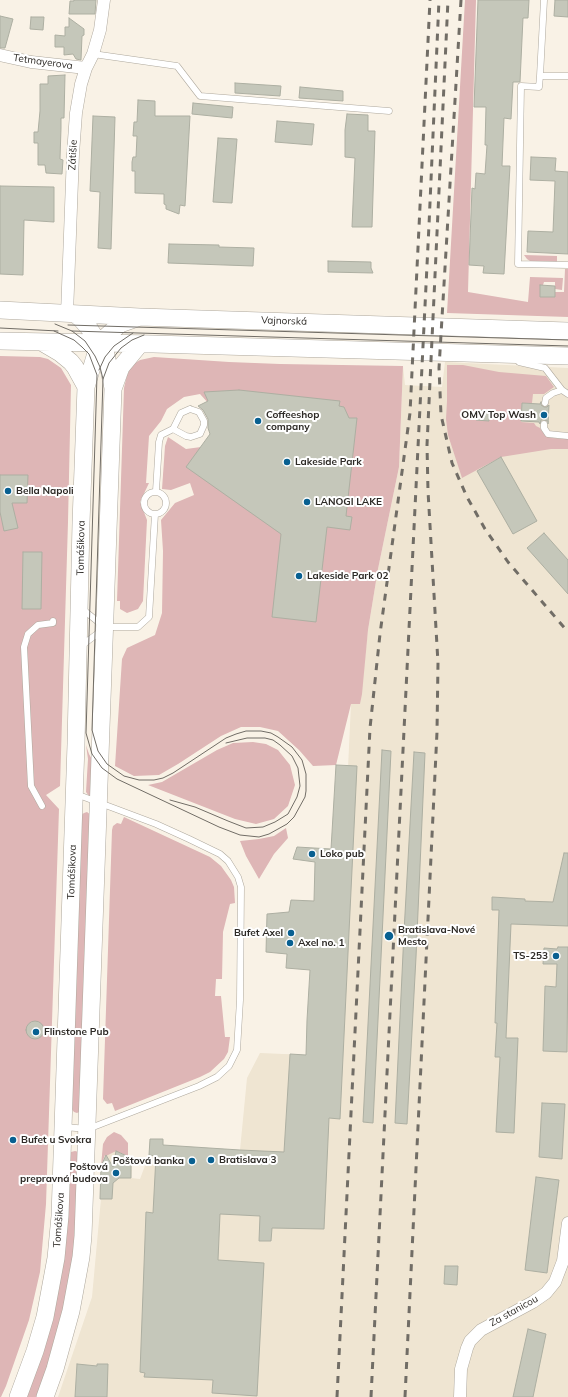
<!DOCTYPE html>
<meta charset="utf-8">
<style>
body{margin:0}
canvas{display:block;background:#f9f2e6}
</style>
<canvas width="568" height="1397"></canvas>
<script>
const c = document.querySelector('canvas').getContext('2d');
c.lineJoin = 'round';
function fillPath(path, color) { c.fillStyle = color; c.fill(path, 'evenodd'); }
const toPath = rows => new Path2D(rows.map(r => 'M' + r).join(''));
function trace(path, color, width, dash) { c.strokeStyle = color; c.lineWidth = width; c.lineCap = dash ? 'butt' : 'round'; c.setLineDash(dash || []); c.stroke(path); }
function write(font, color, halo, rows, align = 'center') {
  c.font = font + ' Mulish,sans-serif'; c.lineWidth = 4; c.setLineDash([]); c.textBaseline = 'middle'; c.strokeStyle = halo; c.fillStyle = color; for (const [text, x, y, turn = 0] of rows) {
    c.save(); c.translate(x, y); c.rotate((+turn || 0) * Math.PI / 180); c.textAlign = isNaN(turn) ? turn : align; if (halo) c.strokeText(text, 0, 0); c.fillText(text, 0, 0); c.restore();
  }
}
const built = toPath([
 [445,362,568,368,568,1397,58,1397,92,1297,105,1155,116,1150,128,1155,132,1167,131,1178,140,1179,149,1155,150,1139,163,1139,163,1145,240,1150,247,1078,260,1053,332,1056,342,896,351,704,360,704,368,630,378,569,399,467,403,366,405,385,442,387]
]);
const green = toPath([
 [465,0,476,0,468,292,528,302,530,277,563,278,562,290,555,289,555,282,544,282,543,285,540,285,540,296,554,297,555,292,564,292,565,269,568,269,568,317,447,313],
 [524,255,557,256,557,262,530,261,527,259],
 [0,356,40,357,48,359,61,368,71,385,68,522,60,786,46,795,59,809,46,1204,40,1272,29,1320,6,1386,1,1397,0,1397],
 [154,357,229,362,280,364,403,366,399,467,378,569,368,630,362,694,360,704,351,704,336,765,313,766,299,750,278,731,260,727,241,727,221,736,178,764,159,775,134,776,115,766,122,659,127,648,155,635,162,613,163,551,161,520,175,503,194,495,190,483,171,490,162,489,165,446,168,437,186,449,201,447,215,436,209,404,200,394,184,397,167,409,161,421,149,436,146,483,149,483,140,502,147,520,143,601,138,609,127,613,120,609,120,601,117,601,124,388,127,375,132,365,140,360],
 [447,365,463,365,499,372,546,376,554,387,544,394,533,394,532,403,522,403,521,422,534,423,536,426,540,428,545,435,552,438,568,439,568,449,551,449,501,457,462,478,448,435,446,419,447,401],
 [253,742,266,744,278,750,290,765,295,785,288,806,274,819,256,824,235,819,148,785,162,782,217,750,233,743],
 [86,745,89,754,94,763,94,800,89,796,86,792,88,759],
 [87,812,91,815,81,1111,77,1113,74,1112,71,1108,81,815,84,813],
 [124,817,210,857,221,866,231,880,234,887,235,903,230,904,223,932,222,979,216,979,215,996,221,996,225,1037,230,1037,228,1052,224,1059,210,1072,200,1077,115,1111,112,1103,107,1104,103,1099,112,830,113,826,117,823,121,824],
 [286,828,288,838,274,854,259,879,246,856,240,841,259,839,274,836],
 [114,1132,121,1135,128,1143,128,1156,116,1151,106,1156,105,1155,101,1166,103,1144,107,1137],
 [75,1151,79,1152,74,1260,56,1348,37,1397,24,1397,70,1155,71,1152]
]);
const building = toPath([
 [74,0,96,0,95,14,69,14,70,1,74,1,74,0],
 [478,0,529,0,528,18,523,18,520,82,513,82,511,119,504,118,502,166,510,166,504,274,483,273,484,266,469,265,472,188,475,189,476,173,485,174,487,145,485,145,486,107,474,107,478,0],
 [555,0,568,0,568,17,554,16,555,0],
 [0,16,13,19,5,48,0,48,0,16],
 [31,17,44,17,43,30,30,29,31,17],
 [69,18,84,29,84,35,82,36,81,60,76,59,73,54,64,55,64,47,55,47,55,35,65,36,65,27,69,27,69,18],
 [65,75,64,118,61,118,61,128,60,159,63,160,62,174,46,173,45,165,38,165,38,143,34,143,34,132,38,132,40,111,40,84,48,84,48,76,65,75],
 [235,83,281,86,280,96,235,93,235,83],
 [300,87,343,91,343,101,299,98,300,87],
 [138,100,155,101,155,116,190,116,185,206,180,205,179,214,166,209,166,205,164,204,164,194,135,193,135,171,132,171,132,162,133,157,136,157,137,136,133,136,134,122,137,122,138,100],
 [193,103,233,107,232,118,192,114,193,103],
 [347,114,368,115,368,131,375,131,372,227,352,227,355,158,345,157,345,130,347,114],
 [93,116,115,117,111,249,98,248,100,192,90,191,93,116],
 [277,121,314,124,312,145,275,142,277,121],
 [218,138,237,139,232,203,213,202,218,138],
 [531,157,556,158,555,171,568,172,568,254,527,252,528,231,553,232,555,181,530,180,531,157],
 [0,186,54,187,54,222,24,220,23,275,0,274,0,186],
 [169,244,219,245,219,247,254,248,253,266,168,263,169,244],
 [328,261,371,262,371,268,373,273,328,272,328,261],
 [540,285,555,286,555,297,540,297,540,285],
 [239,390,340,401,339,406,344,407,349,418,357,418,346,516,352,517,350,530,327,527,316,622,272,617,281,534,186,467,210,434,208,428,208,419,203,410,198,406,208,401,204,392,239,390],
 [541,402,541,405,544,407,547,407,549,405,548,424,548,421,544,420,541,420,540,424,539,422,521,421,522,403,540,404,541,402],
 [476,410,489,411,489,421,476,420,476,410],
 [501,457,537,521,513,534,477,471,501,457],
 [0,475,28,475,27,503,12,503,18,528,4,531,0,512,0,475],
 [544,533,568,560,568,594,527,548,544,533],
 [23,552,42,552,41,609,22,609,23,552],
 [382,750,391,751,373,1123,363,1122,382,750],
 [414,752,425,753,416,957,407,1124,395,1123,404,932,414,752],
 [336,765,357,766,340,1119,329,1118,324,1229,272,1228,271,1241,259,1241,260,1216,220,1214,218,1260,264,1263,257,1396,212,1393,213,1380,144,1377,145,1373,140,1372,146,1212,153,1213,156,1156,149,1155,150,1139,163,1139,163,1145,240,1150,284,1152,290,1054,306,1055,307,1020,310,970,286,968,287,954,266,952,267,914,289,912,291,900,314,901,315,862,293,859,297,847,331,849,336,765],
 [564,853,568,853,568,926,511,924,506,1038,518,1038,514,1133,496,1132,500,1057,495,1057,497,1023,495,1023,499,910,492,910,492,897,525,899,525,901,553,902,564,853],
 [558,947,568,947,567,1052,543,1051,545,986,556,987,557,964,543,964,544,948,557,949,558,947],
 '26 1030a9 9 0 1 1 18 0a9 9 0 1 1-18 0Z',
 [542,1103,565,1104,562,1159,539,1157,542,1103],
 [116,1151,127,1156,131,1166,131,1178,119,1178,113,1183,112,1199,100,1199,101,1166,106,1155,113,1167,116,1151],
 [536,1177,559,1180,547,1273,525,1270,536,1177],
 [445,1266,458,1266,457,1285,444,1284,445,1266],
 [528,1329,546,1334,533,1397,513,1397,528,1329],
 [77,1364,97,1366,97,1364,108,1364,107,1397,75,1397,77,1364]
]);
const service = toPath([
 [544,0,540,76,568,76],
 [93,54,177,66,200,96,389,111],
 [540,76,539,87,521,86,518,264,568,265],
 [519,362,545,368,562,390,568,394],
 [545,403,546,398,553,393,562,390],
 [190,409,199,412,204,421,204,425,200,434,191,437,186,436,173,429,181,413,190,409],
 [544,424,544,428,548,434,568,436],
 [156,491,159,442,161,435,173,429],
 '144 503a11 11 0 1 1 22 0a11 11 0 1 1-22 0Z',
 [81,608,102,625],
 [106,627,138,627,149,617,155,514],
 [81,646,101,631],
 [42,806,31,786,24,647,28,634,38,625,53,623,53,621],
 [64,1127,88,1129,199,1086,217,1077,229,1066,237,1050,240,1000,241,887,238,877,228,861,220,854,189,839,156,824,76,794]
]);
const minor = toPath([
 [0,55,31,62,86,68],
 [67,314,73,154,76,113,81,84,86,68,93,54,100,30,104,0],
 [460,1397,461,1369,467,1348,470,1341,481,1330,533,1302,546,1293,555,1282,563,1261,568,1223]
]);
const secondary = toPath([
 [0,310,140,317,568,331],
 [75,314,80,318,89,328,106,355,113,388],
 [0,341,153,344,568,356],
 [43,343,60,353,71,362,75,367,86,387],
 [18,1397,35,1351,45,1317,56,1258,60,1216,76,744,81,523,86,387,99,343,120,324,140,317],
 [45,1397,55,1369,71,1311,81,1257,83,1236,113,389,121,367,140,344]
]);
const tram = toPath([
 [68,325,568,340],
 [0,328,58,331],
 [54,331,74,340,82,347,89,354,97,375,86,733,92,754,102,768,117,779,219,827,240,835,259,837,269,834,287,824,294,817,305,797,306,791,306,774,302,760,292,747,278,737,271,733,261,731,246,731,236,734,226,738,173,773,163,778,154,780,139,780,124,776,107,764,98,751,92,730,103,379,100,367,95,356,85,341,72,331,55,324],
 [72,331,568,346],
 [99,370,105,357,114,346,133,333],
 [103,379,109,363,121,348,132,340,144,335],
 [170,800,195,807,228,821,246,828,263,827,275,822,288,814,297,797,300,786,298,768,292,756,280,745,273,740,265,738,247,738,226,743]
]);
const rail = toPath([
 [461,0,439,368,441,415,452,463,467,497,485,529,508,562,568,632],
 [337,1397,370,728,380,634,410,413,430,0],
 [371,1397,429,225,439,0],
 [405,1397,437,732,438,663,428,491,427,445,448,0]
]);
const markers = [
 [544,415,4,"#086091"],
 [258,421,4,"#086091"],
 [287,462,4,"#086091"],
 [8,491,4,"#086091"],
 [307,502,4,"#086091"],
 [299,576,4,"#086091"],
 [312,854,4,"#086091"],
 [291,933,4,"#086091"],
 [389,936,5,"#086091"],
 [290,943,4,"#086091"],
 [556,956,4,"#086091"],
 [36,1032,4,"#086091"],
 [13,1140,4,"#086091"],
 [211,1160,4,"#086091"],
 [192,1161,4,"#086091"],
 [116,1173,4,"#086091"]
];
const streetNames = [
 ["Tetmayerova",43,62,8],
 ["Zátišie",73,155,-87],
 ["Vajnorská",284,321,2],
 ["Tomášikova",81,548,-89],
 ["Tomášikova",72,872,-88],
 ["Tomášikova",59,1220,-86],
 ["Za stanicou",514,1311,-29]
];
const poiNames = [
 ["Coffeeshop",266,415],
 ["company",266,427],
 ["OMV Top Wash",536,415,"right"],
 ["Lakeside Park",295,462],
 ["Bella Napoli",16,491],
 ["LANOGI LAKE",315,502],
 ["Lakeside Park 02",307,576],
 ["Loko pub",320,854],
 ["Bratislava-Nové",398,930],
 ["Mesto",398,942],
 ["Bufet Axel",283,933,"right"],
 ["Axel no. 1",298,943],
 ["TS-253",548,956,"right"],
 ["Flinstone Pub",44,1032],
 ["Bufet u Svokra",21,1140],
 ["Bratislava 3",219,1160],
 ["Poštová banka",184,1161,"right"],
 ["Poštová",108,1167,"right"],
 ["prepravná budova",108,1179,"right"]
];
fillPath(built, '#efe5d2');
fillPath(green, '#deb6b6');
fillPath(building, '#c5c7ba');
trace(building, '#adafa2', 1);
trace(service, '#aea89d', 7);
trace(minor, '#aea89d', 13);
trace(secondary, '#aea89d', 18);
trace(service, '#fff', 6);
trace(minor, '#fff', 12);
trace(secondary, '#fff', 17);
trace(tram, '#716d66', 1);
trace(rail, '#716d66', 3, [7, 7]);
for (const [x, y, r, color] of markers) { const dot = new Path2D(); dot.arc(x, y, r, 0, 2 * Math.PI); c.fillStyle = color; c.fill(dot); trace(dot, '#fff', 1.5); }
write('10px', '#2d2a26', '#fff', streetNames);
write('bold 10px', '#2d2a26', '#fff', poiNames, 'left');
</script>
